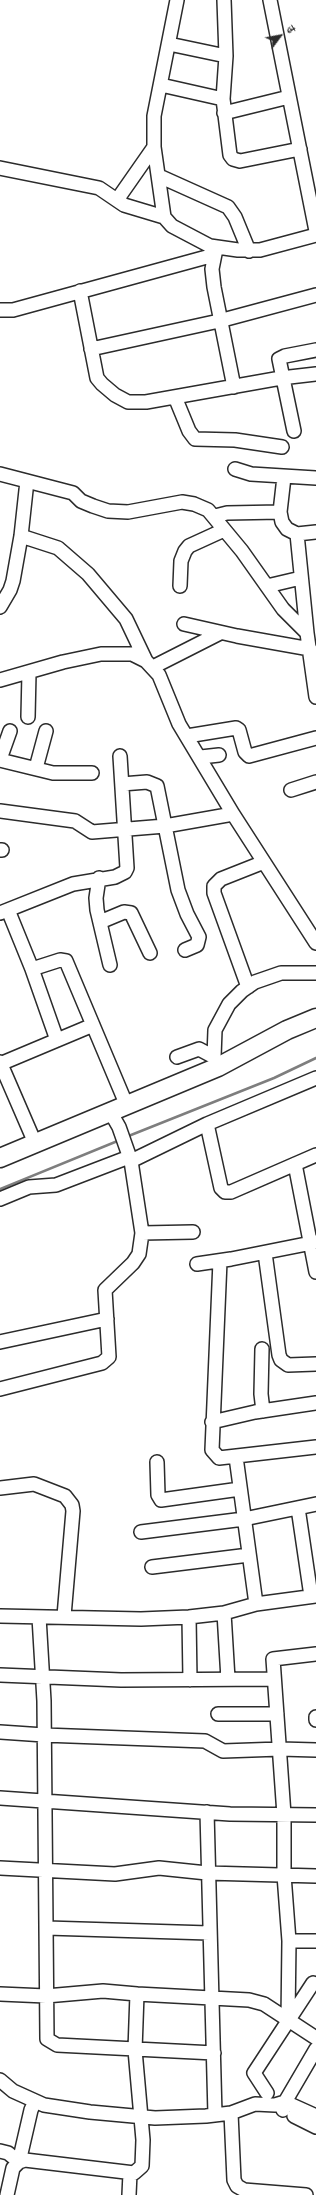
<!DOCTYPE html>
<meta charset="utf-8">
<style>
body{margin:0}
#map{position:relative;width:316px;height:2195px;overflow:hidden;background:#fff;font-family:Dekko,"Playpen Sans Deva",sans-serif}
canvas{display:block}
.north{position:absolute;left:260px;top:16px;width:40px;height:40px;-webkit-text-stroke:3px #fff;paint-order:stroke;rotate:58deg;font-size:11px;font-weight:700;line-height:16px;text-align:center;color:#2b2b2b}
.north::after{content:'';display:block;margin:auto;width:14px;height:18px;background:#2b2b2b;clip-path:polygon(50% 0,100% 100%,50% 72%,0 100%)}
</style>
<div id="map">
<canvas width="316" height="2195"></canvas>
<div class="north">उ</div>
</div>
<script>
const c = document.querySelector('canvas').getContext('2d');
c.lineJoin = 'round';
const toPath = rows => new Path2D(rows.map(r => 'M' + r).join(''));
function trace(path, color, width, dash) { c.strokeStyle = color; c.lineWidth = width; c.lineCap = dash ? 'butt' : 'round'; c.setLineDash(dash || []); c.stroke(path); }
const stream = toPath([
 [126,1137,274,1078,316,1058],
 [0,1189,120,1140]
]);
const minor = toPath([
 [177,0,154,116,154,147,164,217,172,226,210,246,238,250,260,250,316,235],
 [224,0,226,56,223,99,230,155,233,159,240,161,300,149],
 [270,0,316,231],
 [169,44,226,56],
 [161,85,223,99],
 [224,113,289,97],
 [0,168,99,188,124,205,164,217],
 [159,176,228,207,235,217,249,251],
 [117,200,154,147],
 [216,249,212,269,214,287,234,387],
 [80,291,97,378,102,384,115,395,128,402,146,402,281,378,316,374],
 [0,310,13,310,214,255],
 [91,349,219,321,316,295],
 [175,397,189,431,195,439,235,440,282,447],
 [294,431,279,359,285,356,316,350],
 [235,469,251,474,316,478],
 [0,474,73,493,81,501,93,506,108,511,128,512,182,502,194,504,208,510,242,551,283,609,307,633],
 [284,477,280,512,282,522,287,529,297,534,316,532],
 [215,516,227,513,280,512],
 [297,534,307,633,316,697],
 [21,536,58,548,88,574,126,619,146,661],
 [180,586,181,561,185,551,189,546,224,530],
 [267,586,301,578],
 [0,607,10,590,13,581,21,536,27,481],
 [184,624,237,636,310,649],
 [153,667,220,633],
 [0,680,63,662,101,654,132,654,146,661,159,675,179,724,233,814,316,943],
 [28,717,29,673],
 [187,736,236,728,239,730,245,752,249,756,316,738],
 [201,757,219,755],
 [0,759,10,731],
 [0,760,53,773,92,773],
 [36,768,46,731],
 [122,784,147,782,157,786,178,890,187,914,199,937,197,945,185,950],
 [291,790,316,782],
 [0,811,75,821,92,832,165,826,233,814],
 [0,850,2,850],
 [99,878,96,898,97,910,110,965],
 [8,910,32,969,57,1040],
 [0,913,73,884,115,877,125,872,127,868,120,756],
 [100,922,124,912,131,913,150,953],
 [32,969,60,960,66,961,127,1106],
 [248,987,214,893,214,886,221,879,264,862],
 [177,1057,199,1049,214,1057],
 [0,1062,35,1143],
 [0,1064,93,1025],
 [218,1067,214,1057,215,1030,229,1004,242,991,255,982,281,973,316,973],
 [207,1124,221,1188,225,1192,231,1192,316,1155],
 [131,1161,207,1124,316,1078],
 [295,1164,316,1272],
 [0,1199,29,1187,56,1185,129,1157],
 [142,1233,193,1232],
 [265,1253,279,1355,281,1360,288,1365,316,1364],
 [220,1261,212,1450,219,1458,316,1447],
 [197,1264,231,1259,316,1242],
 [0,1342,107,1319],
 [262,1349,261,1394,263,1411],
 [0,1389,102,1363,109,1357,105,1290,133,1263,139,1254,142,1233,131,1161,119,1127,111,1113],
 [212,1422,255,1412,316,1403],
 [236,1457,256,1604],
 [157,1462,158,1495,161,1500,240,1489],
 [0,1488,34,1484,65,1496,72,1505,73,1511,64,1616],
 [298,1508,311,1596],
 [141,1532,244,1519,316,1504],
 [152,1567,249,1555],
 [224,1613,228,1679],
 [0,1616,141,1619,189,1617,224,1613,256,1604,316,1596],
 [39,1617,44,1701,47,2039,57,2045,214,2053],
 [189,1617,190,1680],
 [0,1675,121,1680,274,1679],
 [218,1714,277,1714],
 [316,1717,316,1720],
 [0,1732,44,1735,205,1741,223,1751,280,1749,316,1750],
 [0,1798,230,1814,316,1815],
 [207,1812,215,2115],
 [0,1868,115,1874,159,1868,207,1873,316,1876],
 [47,1928,209,1933],
 [289,1941,316,1941],
 [0,1994,46,1996,103,1991,137,1994],
 [288,2019,289,1941,284,1875,284,1815,273,1659,316,1654],
 [0,2080,13,2091,44,2105,90,2112,155,2118,206,2116,231,2113,255,2104,275,2105,285,2102,316,2116],
 [267,2093,254,2073,313,1983],
 [283,2110,285,2102,316,2049],
 [231,2113,234,2180,237,2186,244,2190,306,2195],
 [294,2116,316,2127],
 [0,2151,8,2153,19,2162],
 [19,2162,31,2110,35,2101],
 [7,2195,13,2168,19,2162,25,2160,134,2173,142,2166,143,2140,135,2050,137,1994,249,2000,264,2004,316,2038],
 [129,2195,130,2173]
]);
const highway = toPath([
 [0,1158,218,1067,287,1030,316,1018]
]);
trace(stream, '#7e7e7e', 2.5);
trace(minor, '#2b2b2b', 16);
trace(highway, '#2b2b2b', 21);
trace(minor, '#fff', 13);
trace(highway, '#fff', 18);
</script>
